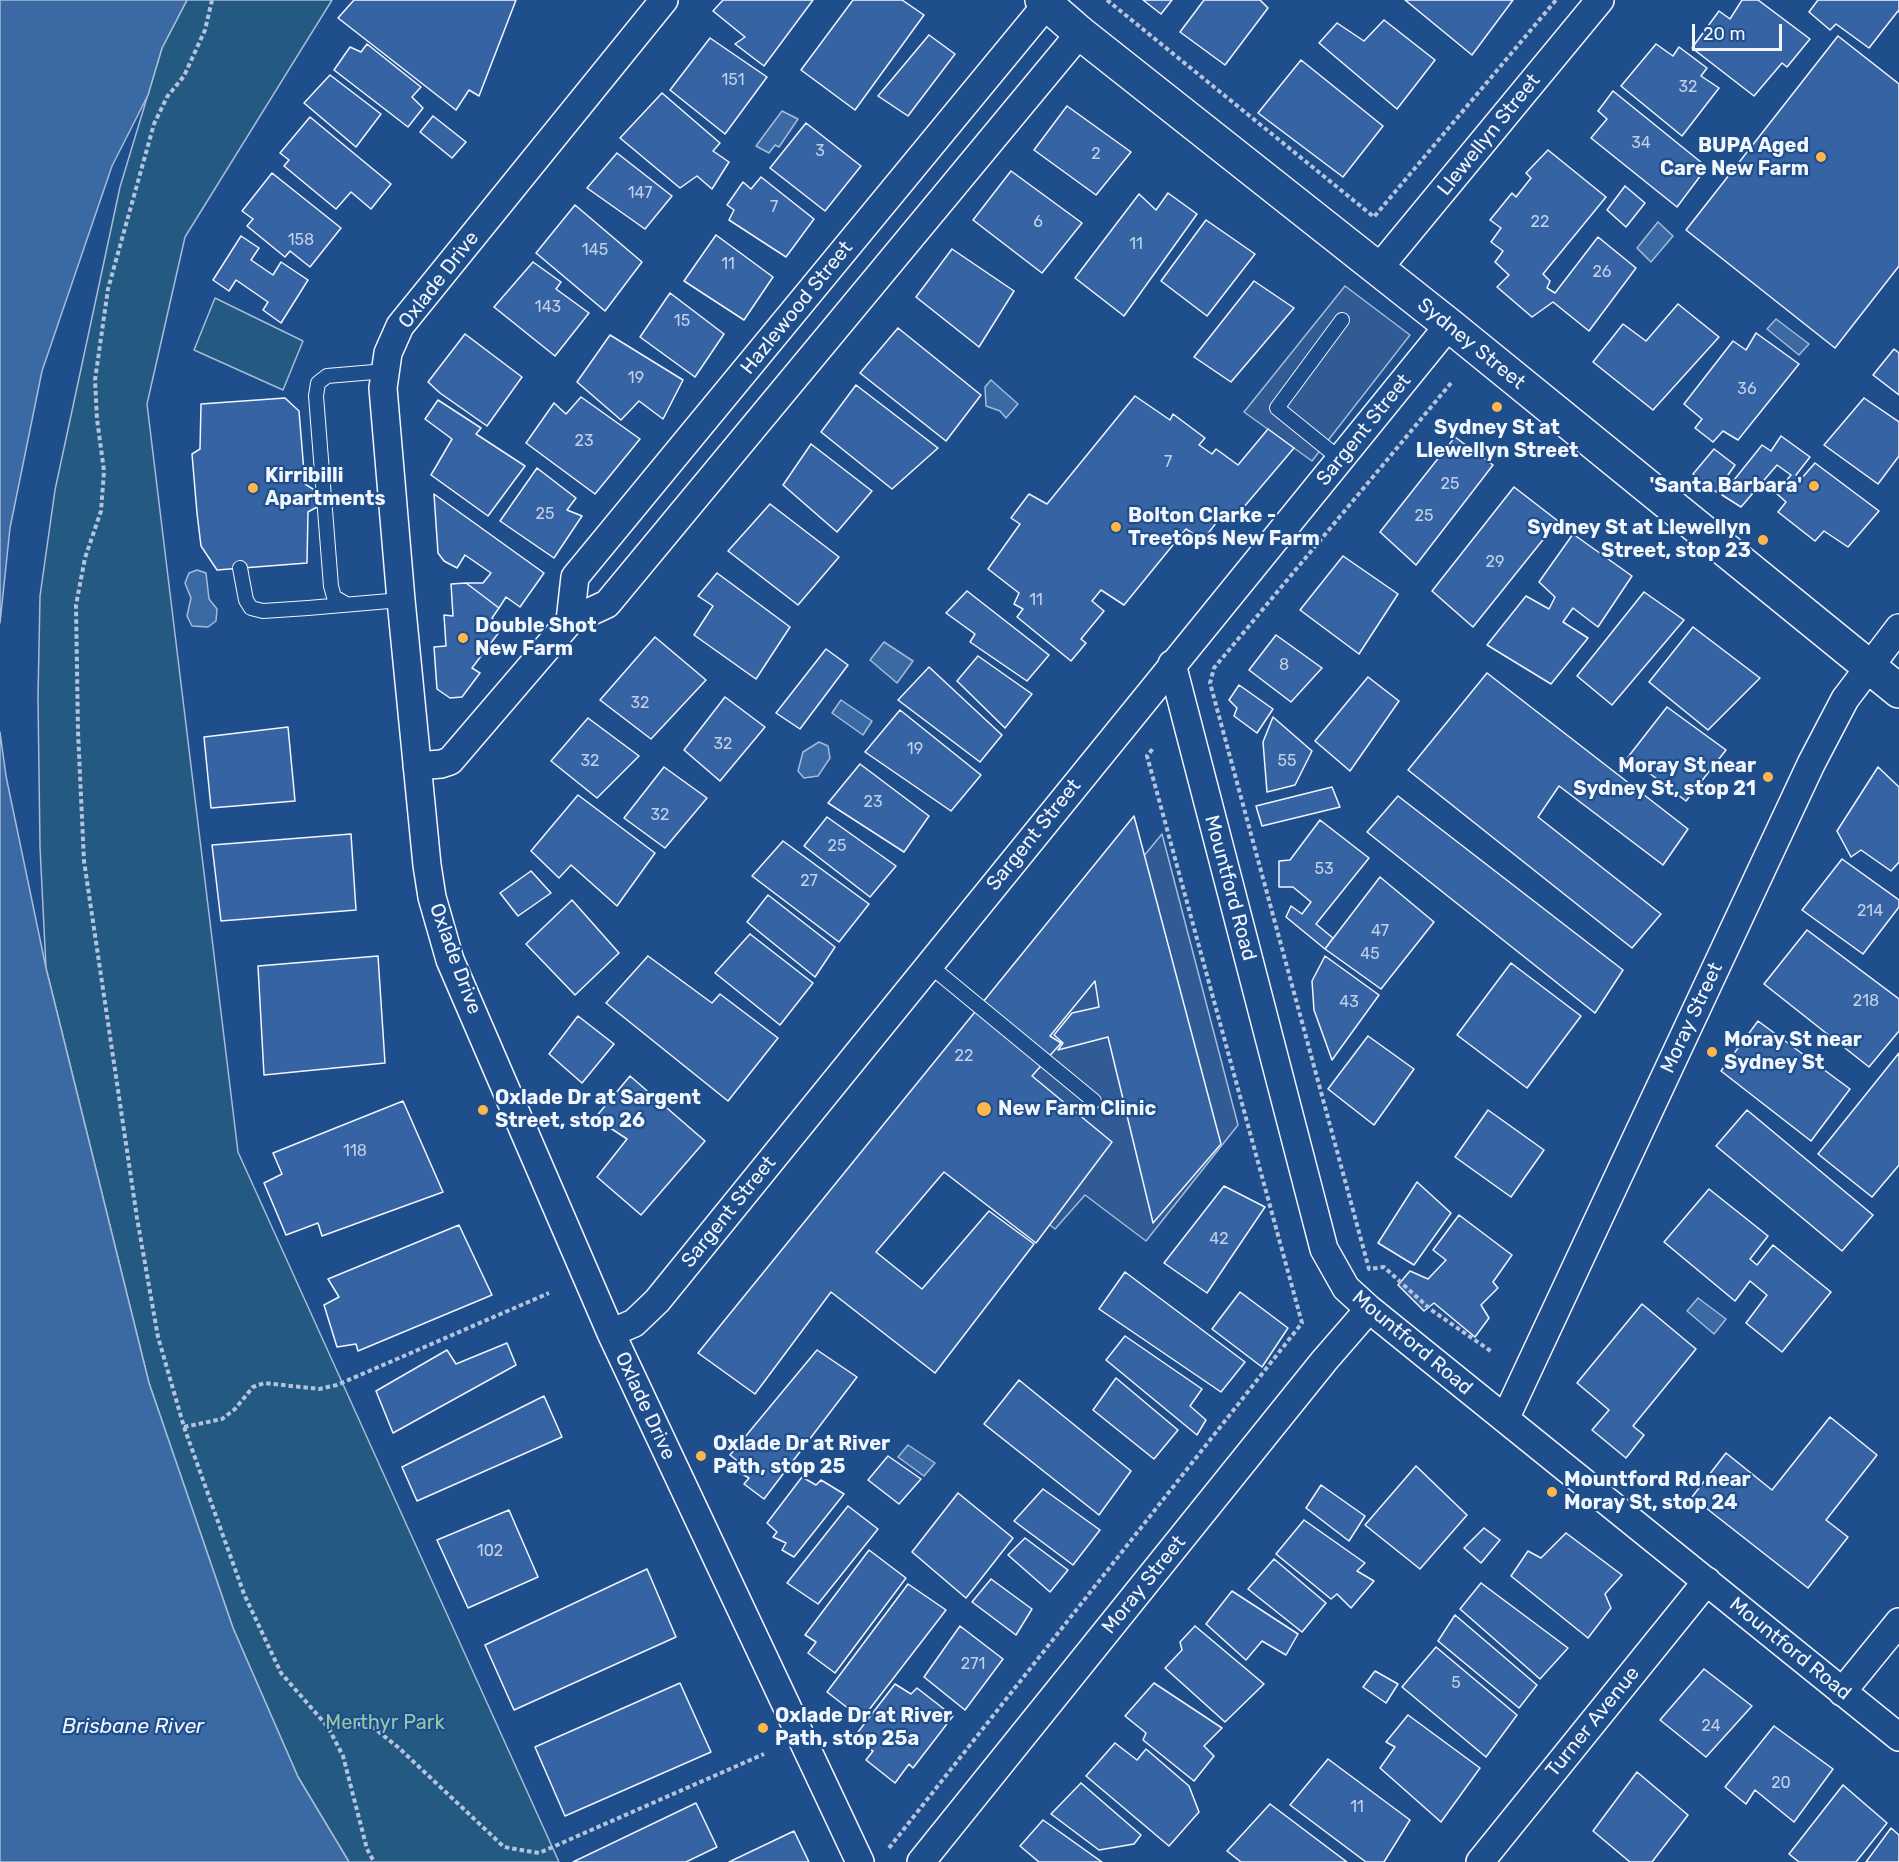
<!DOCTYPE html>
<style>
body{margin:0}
#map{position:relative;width:1899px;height:1862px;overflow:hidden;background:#1f4e8c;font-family:Rubik,sans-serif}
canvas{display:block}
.scale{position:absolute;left:1692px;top:24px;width:90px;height:27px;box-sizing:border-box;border:3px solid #f2f6ff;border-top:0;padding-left:8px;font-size:18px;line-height:21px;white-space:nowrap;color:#f2f6ff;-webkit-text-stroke:4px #1f4e8c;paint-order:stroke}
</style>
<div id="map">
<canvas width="1899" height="1862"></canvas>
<div class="scale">20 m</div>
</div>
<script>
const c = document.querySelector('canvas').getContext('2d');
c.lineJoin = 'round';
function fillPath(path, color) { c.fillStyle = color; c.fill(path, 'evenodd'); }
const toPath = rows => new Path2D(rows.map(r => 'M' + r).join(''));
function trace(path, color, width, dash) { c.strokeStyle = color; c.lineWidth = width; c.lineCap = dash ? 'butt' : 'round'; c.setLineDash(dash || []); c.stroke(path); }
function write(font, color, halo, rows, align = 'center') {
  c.font = font + ' Rubik,sans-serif'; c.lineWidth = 4.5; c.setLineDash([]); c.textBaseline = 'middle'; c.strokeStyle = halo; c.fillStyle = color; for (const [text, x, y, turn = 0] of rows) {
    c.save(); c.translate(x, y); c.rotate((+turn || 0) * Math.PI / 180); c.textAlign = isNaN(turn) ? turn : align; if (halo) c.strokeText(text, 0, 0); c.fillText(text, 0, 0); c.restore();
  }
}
const green = toPath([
 [187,0,332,0,185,237,147,404,238,1152,559,1862,349,1862,298,1777,233,1628,149,1383,46,968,40,847,38,697,40,596,55,490,120,187,162,48,187,0],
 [215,298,303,341,283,390,194,350,215,298]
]);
const parking = toPath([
 [1345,286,1410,335,1312,461,1244,412,1345,286],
 [1162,834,1238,1125,1146,1241,1085,1195,1055,1229,923,1123,1162,834]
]);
const water = toPath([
 [0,0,187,0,162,48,148,95,112,166,42,371,10,528,0,623,0,0],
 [782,111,798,119,779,147,775,145,769,153,756,146,782,111],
 [1658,222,1673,236,1651,262,1637,248,1658,222],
 [1776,319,1809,344,1799,355,1767,329,1776,319],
 [991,380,1018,404,1006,418,1000,411,986,406,985,387,991,380],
 [197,570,206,573,209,599,217,609,216,621,208,627,192,626,187,616,191,598,185,583,189,573,197,570],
 [884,642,913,661,897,683,870,660,884,642],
 [841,700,872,721,863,735,832,713,841,700],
 [0,732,6,776,46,968,149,1383,233,1628,298,1777,349,1862,0,1862,0,732],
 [819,742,828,746,830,758,818,776,804,778,798,771,803,752,819,742],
 [1698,1298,1726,1319,1714,1334,1687,1311,1698,1298],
 [908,1445,935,1463,924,1476,898,1457,908,1445]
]);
const building = toPath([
 [354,0,516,0,479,96,469,90,456,110,338,18,354,0],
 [723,0,813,0,764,66,735,44,745,37,713,11,723,0],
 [853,0,902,0,924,15,855,110,801,70,853,0],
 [1143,0,1172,0,1161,14,1143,0],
 [1204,0,1260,0,1268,8,1225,65,1180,32,1204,0],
 [1405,0,1513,0,1472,55,1405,0],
 [1742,0,1758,0,1810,39,1787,67,1782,63,1754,96,1692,48,1719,11,1730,19,1742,0],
 [1818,0,1899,0,1899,12,1898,11,1869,48,1836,24,1830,30,1809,12,1818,0],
 [1384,20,1435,60,1397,109,1319,43,1337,23,1364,41,1384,20],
 [929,35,955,54,908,116,878,96,929,35],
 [1838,36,1899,84,1899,266,1835,348,1686,230,1838,36],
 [710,38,767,77,725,134,670,90,710,38],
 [367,44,421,87,412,97,423,108,408,127,334,70,350,47,361,52,367,44],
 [1656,44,1673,56,1679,47,1707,68,1701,76,1719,88,1682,136,1621,86,1656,44],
 [1301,60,1383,126,1343,177,1258,113,1301,60],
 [330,75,381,114,356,147,304,103,330,75],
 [1613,91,1707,167,1677,207,1591,138,1607,119,1598,111,1613,91],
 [662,93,720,143,713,151,729,162,712,189,697,176,680,188,620,138,662,93],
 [1067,106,1131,152,1096,195,1034,150,1067,106],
 [433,116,466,142,452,158,420,132,433,116],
 [310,117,391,184,371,209,351,192,336,209,284,166,289,160,280,153,310,117],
 [806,123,861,166,825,211,770,168,806,123],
 [1548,150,1606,197,1543,274,1550,281,1547,288,1555,293,1598,237,1636,268,1589,331,1553,302,1532,317,1497,287,1509,275,1495,262,1503,251,1491,242,1501,228,1490,220,1512,193,1516,197,1531,178,1526,173,1548,150],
 [617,153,672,196,645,229,587,188,617,153],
 [1011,171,1082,223,1042,273,973,220,1011,171],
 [272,173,341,228,310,267,290,251,285,257,247,226,253,219,242,211,272,173],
 [761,177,814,219,786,257,729,220,734,210,727,205,743,182,751,189,761,177],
 [1625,186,1645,203,1626,227,1607,210,1625,186],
 [1168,193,1197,214,1124,316,1075,278,1139,194,1156,210,1168,193],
 [575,205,642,262,605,311,536,253,575,205],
 [1206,220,1255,254,1207,316,1161,281,1206,220],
 [716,235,773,277,744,320,684,281,716,235],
 [241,236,259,248,251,260,273,275,281,262,308,280,281,323,263,310,268,302,236,280,229,291,213,280,241,236],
 [952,249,1014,291,979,347,916,297,952,249],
 [533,262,561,282,556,289,589,313,555,356,494,307,533,262],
 [1254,281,1294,308,1231,382,1194,357,1254,281],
 [670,293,724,334,695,377,640,337,670,293],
 [1678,304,1719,337,1653,410,1593,362,1623,324,1646,341,1678,304],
 [898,328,981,395,946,441,860,373,898,328],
 [1756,333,1799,364,1738,440,1723,431,1713,442,1695,428,1702,419,1684,404,1733,341,1746,350,1756,333],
 [465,334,522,377,487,426,440,393,428,382,465,334],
 [610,335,683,380,663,419,639,401,621,420,577,382,610,335],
 [1894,349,1899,353,1899,395,1873,375,1894,349],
 [856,385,938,448,892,489,821,432,856,385],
 [1135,396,1170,420,1173,414,1205,438,1199,445,1212,454,1216,449,1238,465,1268,429,1294,448,1232,521,1223,514,1203,540,1186,529,1124,605,1101,590,1092,601,1104,611,1081,639,1086,643,1071,661,1017,617,1023,609,1014,604,1019,593,988,569,1020,524,1011,518,1029,494,1047,504,1135,396],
 [581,397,640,439,595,494,526,443,554,403,566,414,581,397],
 [285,398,299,411,305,484,316,491,317,507,308,512,307,563,217,570,201,546,197,513,192,454,200,449,201,404,285,398],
 [1864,398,1899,422,1899,456,1878,484,1824,445,1864,398],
 [438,400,481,428,476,434,525,466,488,516,431,475,452,439,425,419,438,400],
 [1781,436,1810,457,1796,475,1801,479,1815,463,1879,511,1848,547,1824,531,1815,541,1778,512,1786,502,1776,493,1791,475,1777,465,1741,507,1722,495,1762,445,1771,451,1781,436],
 [1455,437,1493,465,1416,565,1380,532,1455,437],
 [811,444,872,491,837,532,783,485,811,444],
 [1714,449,1735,465,1716,492,1693,474,1714,449],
 [537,468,576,498,567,510,582,516,554,558,500,521,537,468],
 [1514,487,1558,521,1473,627,1432,591,1514,487],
 [434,494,544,573,520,607,506,597,499,608,466,583,483,583,491,573,465,555,457,568,444,561,438,553,434,494],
 [770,504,839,557,798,605,728,551,770,504],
 [1573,534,1632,576,1598,627,1573,608,1563,622,1588,638,1551,684,1487,645,1526,596,1549,609,1555,597,1539,582,1573,534],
 [1343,556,1398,594,1359,654,1300,610,1343,556],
 [717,573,790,627,756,679,694,635,713,606,698,596,717,573],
 [466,583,499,608,492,618,503,627,472,668,480,673,462,697,450,698,437,689,434,647,446,646,444,615,453,616,451,584,466,583],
 [967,591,1049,655,1027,681,970,642,975,634,946,613,967,591],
 [1644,592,1684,620,1612,705,1577,676,1644,592],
 [1693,627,1760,678,1708,730,1649,682,1693,627],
 [1276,635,1322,668,1291,702,1249,670,1276,635],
 [655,637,706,680,651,739,600,700,655,637],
 [826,649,848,665,800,729,776,713,826,649],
 [978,656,1032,694,1005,728,957,681,978,656],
 [929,667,1002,735,980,762,898,700,929,667],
 [1487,673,1688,829,1663,865,1559,786,1538,817,1661,914,1632,948,1408,770,1487,673],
 [1368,677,1399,701,1350,771,1315,741,1368,677],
 [1239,685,1273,709,1257,733,1234,716,1237,708,1229,700,1239,685],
 [725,697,765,727,720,781,684,750,725,697],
 [1667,707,1726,750,1686,801,1628,757,1667,707],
 [900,710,981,775,951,811,865,752,900,710],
 [1273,717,1312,751,1295,785,1267,792,1263,742,1273,717],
 [588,718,639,756,597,798,551,761,588,718],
 [288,727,295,801,211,808,204,737,288,727],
 [860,764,929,816,904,852,828,803,860,764],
 [664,767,707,798,665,848,624,818,664,767],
 [1878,767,1899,787,1899,862,1891,871,1861,850,1851,857,1837,831,1878,767],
 [1332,787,1340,807,1262,826,1256,806,1332,787],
 [578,795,655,853,617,906,571,865,559,878,531,851,578,795],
 [1398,796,1623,970,1595,1013,1367,832,1398,796],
 [1134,816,1221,1144,1153,1223,1108,1037,1058,1050,1063,1043,1054,1035,1072,1013,1099,1007,1095,981,1050,1036,1061,1043,1032,1076,1112,1142,1036,1243,944,1172,876,1252,922,1289,989,1211,1034,1244,935,1373,831,1292,755,1394,698,1353,1134,816],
 [827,817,896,866,870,897,804,846,827,817],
 [1320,820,1369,858,1316,924,1333,938,1325,949,1286,917,1291,906,1302,914,1311,902,1293,887,1279,887,1279,861,1290,860,1320,820],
 [351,834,356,910,221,921,212,845,351,834],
 [783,841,869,904,839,942,752,876,783,841],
 [1842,859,1899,900,1899,907,1863,954,1802,910,1842,859],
 [531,871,551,893,518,916,500,893,531,871],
 [1380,877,1434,922,1381,989,1325,949,1380,877],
 [768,895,835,947,815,977,747,922,768,895],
 [572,900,619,953,575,995,526,944,572,900],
 [1807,930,1899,999,1899,1031,1869,1067,1764,984,1807,930],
 [750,934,813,983,780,1025,715,973,750,934],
 [378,956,385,1063,264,1075,258,966,378,956],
 [648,956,712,1003,720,994,778,1038,728,1101,606,1003,648,956],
 [1325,956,1379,995,1332,1060,1314,1010,1312,981,1325,956],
 [1511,963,1581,1016,1527,1088,1457,1035,1511,963],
 [578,1016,614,1044,582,1083,549,1054,578,1016],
 [1758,1021,1850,1089,1811,1141,1721,1071,1758,1021],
 [1368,1036,1414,1069,1374,1125,1328,1089,1368,1036],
 [1899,1053,1899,1165,1872,1197,1818,1154,1899,1053],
 [630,1076,705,1141,641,1215,597,1177,627,1139,595,1118,630,1076],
 [403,1101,443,1192,322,1236,318,1223,286,1235,264,1183,282,1174,273,1153,403,1101],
 [1488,1110,1544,1150,1511,1197,1455,1157,1488,1110],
 [1747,1110,1873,1215,1842,1251,1716,1146,1747,1110],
 [1417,1182,1451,1213,1414,1265,1378,1243,1417,1182],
 [1224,1186,1265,1207,1207,1293,1164,1263,1224,1186],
 [1709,1189,1768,1236,1750,1259,1757,1265,1773,1245,1831,1292,1782,1352,1746,1323,1767,1295,1750,1281,1735,1301,1664,1242,1709,1189],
 [1459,1215,1512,1255,1493,1282,1498,1288,1481,1305,1489,1318,1475,1337,1434,1303,1424,1311,1398,1285,1410,1271,1428,1279,1446,1260,1433,1250,1459,1215],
 [459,1225,492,1295,358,1351,356,1344,337,1347,324,1305,339,1297,328,1279,459,1225],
 [1125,1272,1245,1362,1221,1392,1099,1309,1125,1272],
 [1240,1292,1288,1328,1262,1367,1212,1329,1240,1292],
 [1642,1304,1696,1349,1633,1426,1644,1435,1626,1458,1592,1430,1609,1410,1577,1383,1642,1304],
 [1125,1336,1202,1389,1190,1406,1206,1420,1197,1435,1106,1360,1125,1336],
 [507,1343,516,1365,393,1433,376,1391,447,1350,456,1364,507,1343],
 [817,1350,857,1377,764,1499,744,1484,749,1478,735,1470,740,1463,730,1455,817,1350],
 [1116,1378,1178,1430,1154,1459,1093,1410,1116,1378],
 [1019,1380,1131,1471,1099,1515,984,1424,1019,1380],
 [544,1396,562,1437,417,1501,402,1467,544,1396],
 [1830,1417,1877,1455,1826,1520,1848,1537,1808,1588,1692,1497,1726,1453,1772,1490,1830,1417],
 [888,1456,921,1479,899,1504,868,1480,888,1456],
 [1416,1466,1467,1515,1420,1569,1365,1525,1416,1466],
 [802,1477,816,1485,821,1480,844,1494,794,1557,782,1550,786,1543,773,1537,777,1532,767,1523,802,1477],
 [1321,1485,1365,1516,1349,1541,1306,1508,1321,1485],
 [1043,1489,1100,1530,1073,1565,1014,1521,1043,1489],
 [958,1493,1013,1538,966,1598,912,1552,958,1493],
 [848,1506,878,1529,818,1604,787,1583,848,1506],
 [509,1510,538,1577,468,1608,437,1540,509,1510],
 [1304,1520,1365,1563,1357,1571,1374,1581,1351,1608,1337,1594,1331,1599,1276,1554,1304,1520],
 [1484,1528,1500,1540,1481,1563,1464,1548,1484,1528],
 [1566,1533,1622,1575,1605,1594,1611,1608,1588,1638,1511,1576,1528,1551,1541,1558,1566,1533],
 [1025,1538,1068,1570,1050,1592,1008,1555,1025,1538],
 [869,1550,906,1578,835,1673,808,1653,816,1642,805,1635,869,1550],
 [1274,1559,1326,1603,1302,1632,1248,1589,1274,1559],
 [647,1569,676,1637,514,1710,485,1645,647,1569],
 [991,1579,1032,1609,1016,1635,972,1602,991,1579],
 [1481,1583,1568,1648,1540,1679,1460,1609,1481,1583],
 [908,1584,946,1610,862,1719,827,1692,908,1584],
 [1232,1591,1298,1634,1286,1655,1262,1641,1246,1660,1206,1624,1232,1591],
 [1455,1615,1537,1685,1519,1708,1438,1641,1455,1615],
 [960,1626,1003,1659,965,1710,924,1677,960,1626],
 [1195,1626,1264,1684,1225,1722,1165,1668,1182,1650,1180,1642,1195,1626],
 [1436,1647,1517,1715,1486,1757,1402,1687,1436,1647],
 [1704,1669,1752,1706,1706,1757,1660,1720,1704,1669],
 [1375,1671,1398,1684,1386,1703,1363,1687,1375,1671],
 [680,1683,711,1752,565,1816,535,1747,680,1683],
 [1154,1683,1222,1728,1204,1746,1214,1756,1194,1781,1143,1740,1146,1733,1125,1716,1154,1683],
 [895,1684,911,1694,917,1688,953,1716,913,1768,909,1764,895,1783,866,1760,873,1751,861,1744,864,1736,858,1732,895,1684],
 [1408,1715,1480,1768,1441,1822,1380,1768,1395,1747,1386,1742,1408,1715],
 [1774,1726,1833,1769,1794,1822,1755,1790,1746,1804,1725,1787,1774,1726],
 [1115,1743,1137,1760,1146,1749,1189,1786,1199,1812,1169,1846,1086,1776,1115,1743],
 [1328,1759,1410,1820,1384,1862,1366,1862,1290,1805,1328,1759],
 [1637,1772,1688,1815,1652,1862,1630,1862,1593,1831,1637,1772],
 [1081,1783,1141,1835,1134,1844,1099,1850,1051,1814,1081,1783],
 [1843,1785,1887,1823,1856,1862,1799,1862,1789,1854,1843,1785],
 [696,1803,717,1847,686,1862,573,1862,696,1803],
 [1270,1804,1347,1862,1241,1862,1227,1851,1270,1804],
 [1043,1820,1102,1862,1039,1862,1020,1846,1043,1820],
 [1891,1828,1899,1835,1899,1862,1866,1862,1891,1828],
 [794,1831,809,1862,729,1862,794,1831]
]);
const path = toPath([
 [212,0,205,30,184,76,167,97,154,124,108,289,95,380,97,419,104,471,101,511,85,558,76,605,78,732,84,861,137,1218,158,1337,184,1427,244,1594,281,1673,328,1727,343,1756,367,1849,374,1862],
 [1107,0,1374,217,1556,0],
 [1451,383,1214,668,1210,683,1369,1269,1384,1267,1430,1309,1492,1352],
 [184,1427,222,1419,235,1409,253,1387,264,1383,319,1389,337,1385,549,1293],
 [328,1727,346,1721,374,1728,399,1748,504,1847,539,1853,764,1754],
 [889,1848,1302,1323,1147,756,1154,747]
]);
const service = toPath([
 [1340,459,1277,408,1342,320],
 [240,568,246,600,251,608,263,611,308,608,401,600],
 [346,604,334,597,331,586,316,396,318,383,327,376,386,371],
 [929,965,1094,1101]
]);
const minor = toPath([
 [664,0,400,326,388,353,383,388,401,600,427,865,432,897,450,960,611,1333,860,1862],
 [1378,269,1600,0],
 [570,621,575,577,1047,4],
 [1172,664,1324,1249,1346,1288,1369,1309,1899,1737],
 [417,766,441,764,450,761,570,621,607,604,1080,33],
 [611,1333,634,1323,657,1301,1449,325],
 [1505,1419,1811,764,1845,699,1899,628],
 [1842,1692,1899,1622],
 [921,1862,1324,1361,1369,1309],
 [1480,1862,1707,1581]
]);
const tertiary = toPath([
 [1042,0,1080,33,1449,325,1899,691]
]);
const markers = [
 [1821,157,6,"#ffb74d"],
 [1497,407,6,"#ffb74d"],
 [1814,486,6,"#ffb74d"],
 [253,488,6,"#ffb74d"],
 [1116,527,6,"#ffb74d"],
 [1763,540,6,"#ffb74d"],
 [463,638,6,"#ffb74d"],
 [1768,777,6,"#ffb74d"],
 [1712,1052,6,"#ffb74d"],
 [984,1109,8,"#ffb74d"],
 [483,1110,6,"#ffb74d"],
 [701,1456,6,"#ffb74d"],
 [1552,1492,6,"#ffb74d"],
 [763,1728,6,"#ffb74d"]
];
const numberNames = [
 ["151",733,80],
 ["32",1688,87],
 ["34",1641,143],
 ["3",820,151],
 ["2",1096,154],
 ["147",640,193],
 ["7",774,207],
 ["6",1038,222],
 ["22",1540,222],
 ["158",301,240],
 ["11",1136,244],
 ["145",595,250],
 ["11",728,264],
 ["26",1602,272],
 ["143",548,307],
 ["15",682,321],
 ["19",636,378],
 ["36",1747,389],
 ["23",584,441],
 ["7",1168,462],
 ["25",1450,484],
 ["25",545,514],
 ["25",1424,516],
 ["29",1495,562],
 ["11",1036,600],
 ["8",1284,665],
 ["32",640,703],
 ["32",723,744],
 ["19",915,749],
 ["32",590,761],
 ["55",1287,761],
 ["23",873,802],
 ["32",660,815],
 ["25",837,846],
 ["53",1324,869],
 ["27",809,881],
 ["214",1870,911],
 ["47",1380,931],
 ["45",1370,954],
 ["218",1866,1001],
 ["43",1349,1002],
 ["22",964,1056],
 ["118",355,1151],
 ["42",1219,1239],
 ["102",490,1551],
 ["271",973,1664],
 ["5",1456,1683],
 ["24",1711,1726],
 ["20",1781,1783],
 ["11",1357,1807]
];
const streetNames = [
 ["Llewellyn Street",1489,135,-51],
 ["Oxlade Drive",439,280,-52],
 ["Hazlewood Street",797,308,-51],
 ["Sydney Street",1471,344,39],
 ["Sargent Street",1364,430,-51],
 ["Sargent Street",1034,835,-51],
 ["Mountford Road",1230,888,75],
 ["Oxlade Drive",455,959,70],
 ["Moray Street",1692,1018,-65],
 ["Sargent Street",729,1212,-51],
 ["Mountford Road",1412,1343,40],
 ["Oxlade Drive",645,1406,65],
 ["Moray Street",1144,1585,-51],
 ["Mountford Road",1790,1649,39],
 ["Turner Avenue",1593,1722,-51]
];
const poiNames = [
 ["BUPA Aged",1809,146,"right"],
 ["Care New Farm",1809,169,"right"],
 ["Sydney St at",1497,428,"center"],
 ["Llewellyn Street",1497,451,"center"],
 ["Kirribilli",265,476],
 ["Apartments",265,499],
 ["'Santa Barbara'",1802,486,"right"],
 ["Bolton Clarke -",1128,516],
 ["Treetops New Farm",1128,539],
 ["Sydney St at Llewellyn",1751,528,"right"],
 ["Street, stop 23",1751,551,"right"],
 ["Double Shot",475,626],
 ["New Farm",475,649],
 ["Moray St near",1756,766,"right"],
 ["Sydney St, stop 21",1756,789,"right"],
 ["Moray St near",1724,1040],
 ["Sydney St",1724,1063],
 ["Oxlade Dr at Sargent",495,1098],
 ["Street, stop 26",495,1121],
 ["New Farm Clinic",998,1109],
 ["Oxlade Dr at River",713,1444],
 ["Path, stop 25",713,1467],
 ["Mountford Rd near",1564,1480],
 ["Moray St, stop 24",1564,1503],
 ["Oxlade Dr at River",775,1716],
 ["Path, stop 25a",775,1739]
];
const parkNames = [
 ["Merthyr Park",385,1723]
];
const waterNames = [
 ["Brisbane River",133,1727]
];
fillPath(green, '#245a82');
trace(green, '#a8bbd7', 1.5);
fillPath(parking, '#305b95');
trace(parking, '#a8bbd7', 1.5);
fillPath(water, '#3b69a3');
trace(water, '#a8bbd7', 1.5);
fillPath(building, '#3563a3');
trace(building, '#f2f6ff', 1.5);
trace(service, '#f2f6ff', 16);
trace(minor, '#f2f6ff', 30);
trace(tertiary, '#f2f6ff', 36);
trace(path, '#b3c4dc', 4, [4.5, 3]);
trace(service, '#1f4e8c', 14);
trace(minor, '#1f4e8c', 27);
trace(tertiary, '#1f4e8c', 33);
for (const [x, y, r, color] of markers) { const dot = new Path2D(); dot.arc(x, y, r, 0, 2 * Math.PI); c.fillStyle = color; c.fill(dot); trace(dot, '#1f4e8c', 2); }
write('16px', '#c3d1e8', null, numberNames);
write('20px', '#f2f6ff', '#1f4e8c', streetNames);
write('bold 20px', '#f2f6ff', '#1f4e8c', poiNames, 'left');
write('20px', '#97c8a6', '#1f4e8c', parkNames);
write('italic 21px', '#f2f6ff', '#1f4e8c', waterNames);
</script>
